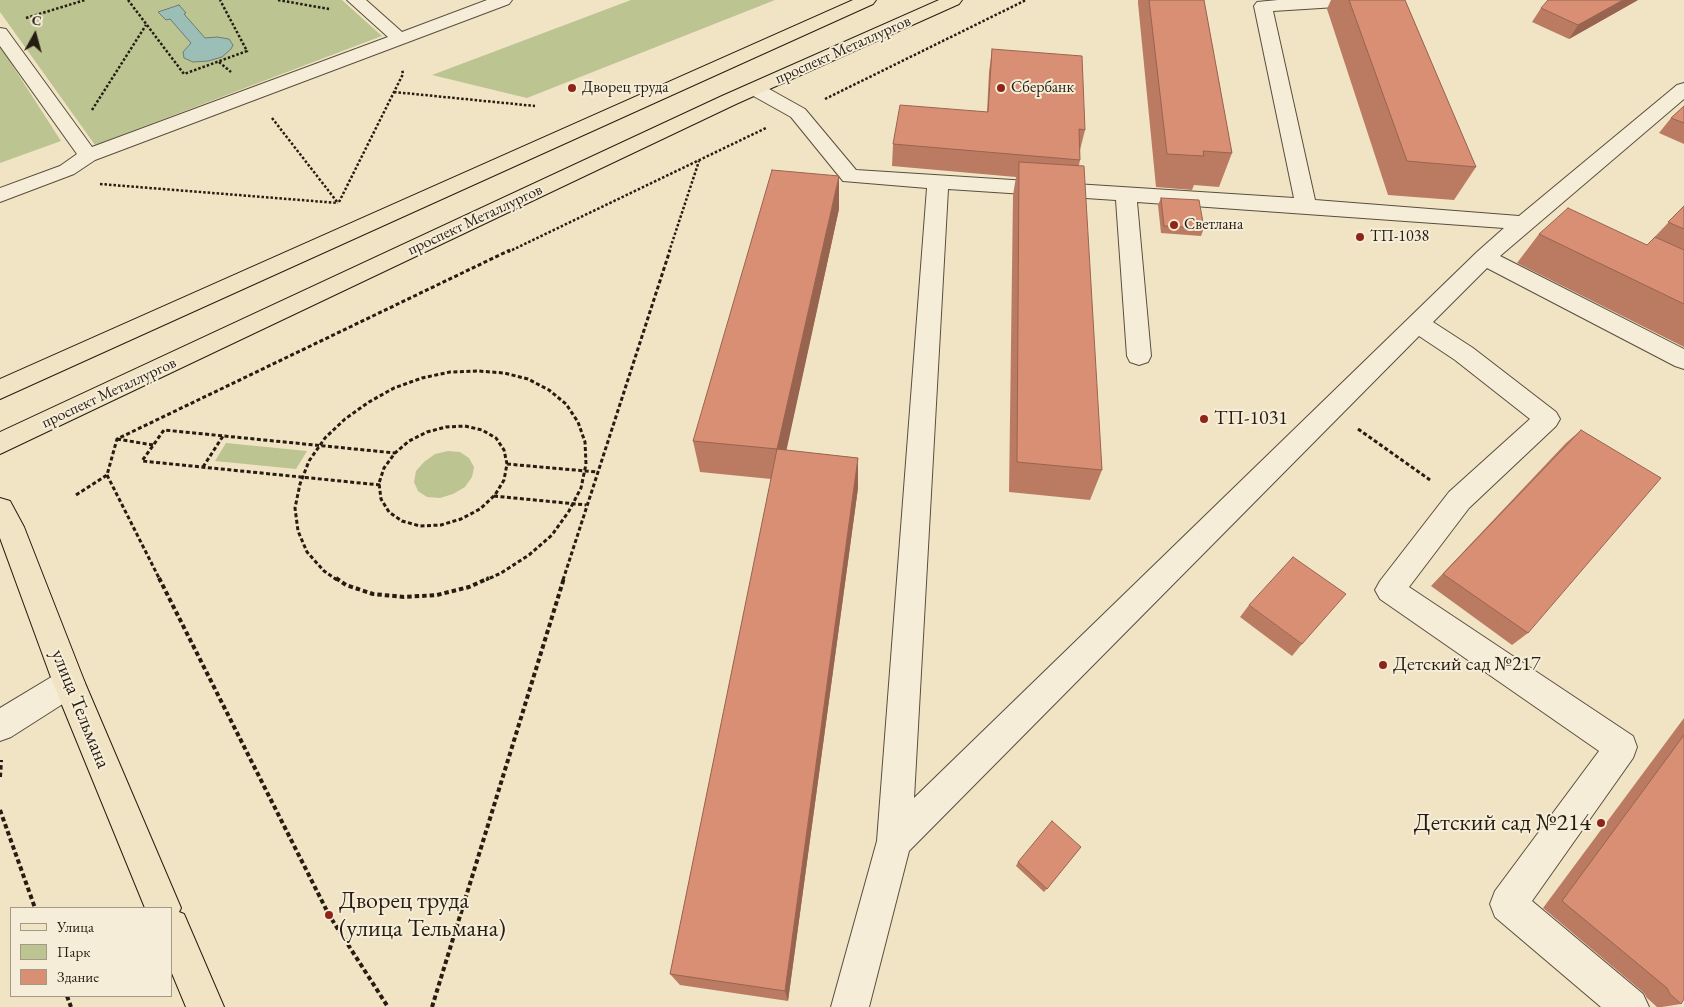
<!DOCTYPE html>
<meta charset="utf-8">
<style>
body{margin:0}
#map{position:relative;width:1684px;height:1007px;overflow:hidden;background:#f1e4c4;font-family:"EB Garamond",serif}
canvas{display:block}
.legend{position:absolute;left:10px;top:907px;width:162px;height:90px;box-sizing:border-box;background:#f6edd9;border:1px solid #a39989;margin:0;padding:6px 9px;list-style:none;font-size:15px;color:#261c11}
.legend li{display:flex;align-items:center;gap:10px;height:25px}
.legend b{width:25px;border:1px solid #a39989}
.north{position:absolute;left:10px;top:10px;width:50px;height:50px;-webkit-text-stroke:4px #f6edd9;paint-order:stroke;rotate:7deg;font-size:14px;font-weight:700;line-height:20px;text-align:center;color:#261c11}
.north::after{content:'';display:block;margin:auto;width:18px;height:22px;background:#261c11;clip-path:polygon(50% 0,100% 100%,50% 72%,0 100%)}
</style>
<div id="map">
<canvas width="1684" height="1007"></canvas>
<ul class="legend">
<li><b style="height:6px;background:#f1e4c4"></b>Улица</li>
<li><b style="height:14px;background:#bcc492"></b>Парк</li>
<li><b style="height:14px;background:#d98f73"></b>Здание</li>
</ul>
<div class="north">С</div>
</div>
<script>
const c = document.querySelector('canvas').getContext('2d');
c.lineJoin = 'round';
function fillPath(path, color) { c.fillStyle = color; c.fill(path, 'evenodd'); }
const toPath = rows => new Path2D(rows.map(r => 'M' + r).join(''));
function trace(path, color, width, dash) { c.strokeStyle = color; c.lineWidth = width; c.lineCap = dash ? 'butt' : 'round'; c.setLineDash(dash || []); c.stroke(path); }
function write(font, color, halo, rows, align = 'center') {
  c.font = font + ' "EB Garamond",serif'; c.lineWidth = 4; c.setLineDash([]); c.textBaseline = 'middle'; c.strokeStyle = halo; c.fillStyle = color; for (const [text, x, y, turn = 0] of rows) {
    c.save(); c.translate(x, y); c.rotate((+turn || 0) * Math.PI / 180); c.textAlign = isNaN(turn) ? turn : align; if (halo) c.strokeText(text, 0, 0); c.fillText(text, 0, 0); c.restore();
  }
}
const green = toPath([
 [0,0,342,0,382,36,95,145,0,12],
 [631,0,775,0,527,98,432,75],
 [0,46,61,141,0,163],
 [226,443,307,451,296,469,215,461],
 [448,451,460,452,469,458,474,467,472,477,465,487,453,494,440,498,427,497,418,491,414,482,416,471,424,462,435,454]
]);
const water = toPath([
 [179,5,186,13,184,14,205,38,217,37,229,39,233,45,231,49,222,57,208,61,193,62,184,58,183,52,191,43,170,19,166,20,158,12,179,5]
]);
const pathFar2 = toPath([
 [128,0,184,74,247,51,220,0],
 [278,0,329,9],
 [26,18,85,0],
 [219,62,231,72],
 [394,92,535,106],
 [825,99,1026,0],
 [92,110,146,25],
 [272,118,338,203],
 [100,184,338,203],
 [339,202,403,74,402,69],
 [508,252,766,128],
 [669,252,699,161]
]);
const pathFar1 = toPath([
 [465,426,482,430,496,438,504,450,507,464,504,480,495,495,480,509,461,519,441,525,420,526,402,521,389,512,381,499,379,483,384,468,395,453,409,441,427,432,446,427,465,426],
 [1358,429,1430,480],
 [117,439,153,445],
 [507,464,597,472],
 [203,467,223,436],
 [107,475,160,580],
 [380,485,142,461,164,430,395,453],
 [76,495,107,475,117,439,510,250],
 [494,496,586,505],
 [337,580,324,571,307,552,298,531,295,508,300,484,309,461,325,438,345,419,369,402,394,388,422,378,450,372,478,371,504,373,528,379,549,390,566,404,578,422,585,442,586,464,581,488,569,511,552,535,529,555,501,573,486,580],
 [563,580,670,250]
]);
const path = toPath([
 [159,578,329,915,388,1007],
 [336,578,346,585,373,594,404,597,437,595,469,587,489,578],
 [0,777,1,760],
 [0,810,35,908],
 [67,996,71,1007],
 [432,1007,564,578]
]);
const minor = toPath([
 [347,0,366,0,402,32,487,0,512,0,509,4,95,160,74,174,0,202,0,188,60,166,77,154,0,46,0,28,6,29,92,147,388,37,347,0],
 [1377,0,1374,4,1368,5,1273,11,1315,200,1519,216,1677,85,1684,83,1684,99,1500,256,1684,349,1684,369,1675,366,1487,268,1433,322,1473,348,1556,412,1560,419,1556,426,1469,508,1409,587,1633,736,1637,747,1633,758,1532,901,1643,994,1649,1007,1601,1007,1495,917,1490,904,1495,891,1599,751,1380,599,1375,590,1380,581,1449,492,1530,419,1455,360,1419,336,909,851,869,1007,831,1007,877,841,927,188,843,181,791,117,748,93,746,89,748,85,755,83,762,85,805,109,856,170,1294,198,1254,6,1257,2,1278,0,1377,0],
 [948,189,1116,200,1127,356,1130,362,1139,365,1148,362,1151,356,1137,202,1504,228,1477,252,914,798,948,189],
 [69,668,80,673,85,683,80,693,11,737,0,741,0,708,58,673,69,668]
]);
const major = toPath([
 [853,0,876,0,873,4,0,399,0,379,853,0],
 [939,0,962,0,959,4,736,104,0,454,0,432,722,96,939,0],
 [0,498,10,501,24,527,85,683,181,908,179,912,184,914,224,1007,186,1007,171,971,171,908,145,908,53,683,0,538,0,498]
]);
const wall = toPath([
 [1138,0,1204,0,1232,153,1219,187,1194,185,1192,190,1156,187,1138,3],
 [1331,0,1405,0,1476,167,1454,200,1388,195,1327,9],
 [1638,0,1569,39,1532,22,1541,8],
 [992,49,1085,130,1080,150,1080,160,1079,165,1102,470,1090,500,1009,492,1013,195,1016,177,892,166,893,144,987,112,989,72],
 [1684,106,1684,144,1659,133,1671,118],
 [1161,198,1204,228,1201,236,1161,233,1158,205],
 [1684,206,1684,347,1517,263,1539,234,1647,245],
 [839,209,786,450,858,458,858,488,788,1001,680,985,670,974,771,479,700,472,693,441],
 [1581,430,1528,633,1512,645,1431,586,1566,443],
 [1249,605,1302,644,1292,656,1240,617],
 [1684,718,1684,999,1681,1004,1662,1007,1657,1007,1647,998,1644,993,1543,908],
 [1081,847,1044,892,1016,866,1018,862]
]);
const shadedWall = toPath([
 [1623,0,1638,0,1569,39,1578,25],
 [839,176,839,209,780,480,777,449],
 [858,458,858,488,788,1001,785,991]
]);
const building = toPath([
 [1149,0,1204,0,1232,153,1203,151,1204,156,1167,154,1149,0],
 [1349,0,1405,0,1476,167,1407,161,1349,0],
 [1548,0,1623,0,1578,25,1541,8,1548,0],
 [992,49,1082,56,1085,130,1079,129,1080,160,893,144,900,105,988,112,992,49],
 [1684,106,1684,123,1671,118,1684,106],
 [1019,162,1084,166,1102,470,1017,462,1019,162],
 [772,170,839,176,777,449,693,441,772,170],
 [1161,198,1199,200,1204,228,1164,226,1161,198],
 [1684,206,1684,229,1668,222,1684,206],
 [1568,208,1647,245,1655,237,1684,250,1684,304,1539,234,1568,208],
 [1581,430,1661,478,1528,633,1443,574,1581,430],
 [777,449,858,458,785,991,670,974,777,449],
 [1293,557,1346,594,1302,644,1249,605,1293,557],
 [1684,735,1684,999,1681,1004,1670,994,1667,988,1562,901,1684,735],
 [1052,821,1081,847,1047,889,1018,862,1052,821]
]);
const markers = [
 [572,88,5,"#8f2418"],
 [1001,88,5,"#8f2418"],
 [1174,225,5,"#8f2418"],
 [1360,237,5,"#8f2418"],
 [1204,419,5,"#8f2418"],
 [1383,665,5,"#8f2418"],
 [1601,823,5,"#8f2418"],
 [329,915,5,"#8f2418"]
];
const farStreetnames = [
 ["проспект Металлургов",843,50,-24],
 ["проспект Металлургов",475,220,-25],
 ["проспект Металлургов",109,393,-25]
];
const farPoinames = [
 ["Дворец труда",582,88],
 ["Сбербанк",1011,88],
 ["Светлана",1184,225],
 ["ТП-1038",1370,237]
];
const poiNames = [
 ["ТП-1031",1214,419],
 ["Детский сад №217",1393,665]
];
const streetNames = [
 ["улица Тельмана",80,709,68]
];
const nearPoinames = [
 ["Детский сад №214",1591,823],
 ["Дворец труда",339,901,"left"],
 ["(улица Тельмана)",339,929,"left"]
];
fillPath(green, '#bcc492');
fillPath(water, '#9bbeb7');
trace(water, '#6c7d75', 1);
trace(minor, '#594e3e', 2);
trace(major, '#261c11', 2);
trace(pathFar2, '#261c11', 2.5, [2.5, 2]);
trace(pathFar1, '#261c11', 3, [4, 2.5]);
trace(path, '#261c11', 4, [4.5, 3]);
fillPath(minor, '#f6edd9');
fillPath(major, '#f1e4c4');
fillPath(wall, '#bb7b63');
fillPath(shadedWall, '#986450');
fillPath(building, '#d98f73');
trace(building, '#986450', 1);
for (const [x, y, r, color] of markers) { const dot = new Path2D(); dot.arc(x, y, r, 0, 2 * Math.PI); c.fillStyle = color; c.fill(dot); trace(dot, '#f6edd9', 2); }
write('16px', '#261c11', '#f6edd9', farStreetnames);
write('16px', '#261c11', '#f6edd9', farPoinames, 'left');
write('20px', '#261c11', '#f6edd9', poiNames, 'left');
write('20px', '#261c11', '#f6edd9', streetNames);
write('24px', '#261c11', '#f6edd9', nearPoinames, 'right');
</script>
